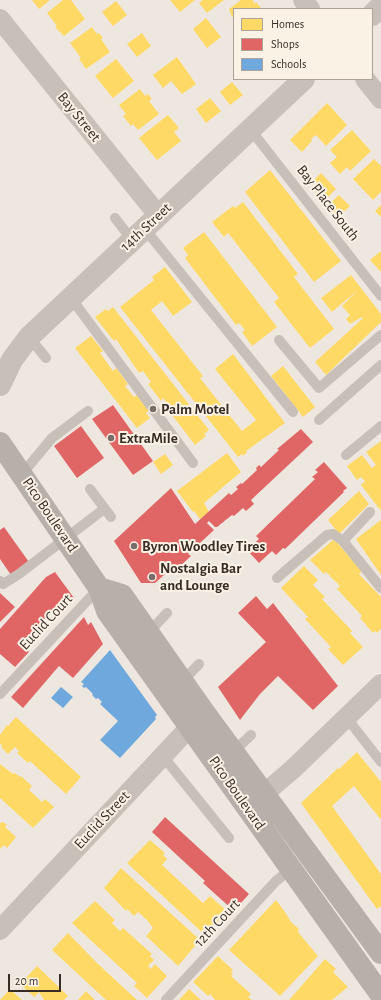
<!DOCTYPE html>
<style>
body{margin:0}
#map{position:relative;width:381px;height:1000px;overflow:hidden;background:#eee7e0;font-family:"Alegreya Sans",sans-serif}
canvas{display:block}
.legend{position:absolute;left:233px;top:8px;width:140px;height:72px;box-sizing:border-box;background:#fbf2e6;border:1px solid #ada39a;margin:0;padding:5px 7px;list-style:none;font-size:12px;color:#382c27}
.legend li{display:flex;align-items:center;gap:8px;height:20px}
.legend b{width:20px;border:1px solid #ada39a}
.scale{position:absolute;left:8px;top:974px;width:53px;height:18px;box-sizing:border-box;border:2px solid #382c27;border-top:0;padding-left:5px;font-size:12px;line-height:14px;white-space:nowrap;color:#382c27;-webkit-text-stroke:3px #fbf2e6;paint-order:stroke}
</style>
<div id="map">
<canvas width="381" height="1000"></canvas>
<ul class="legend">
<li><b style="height:11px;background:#ffd966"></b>Homes</li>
<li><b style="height:11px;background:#e06666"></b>Shops</li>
<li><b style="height:11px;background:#6fa8dc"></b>Schools</li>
</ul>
<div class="scale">20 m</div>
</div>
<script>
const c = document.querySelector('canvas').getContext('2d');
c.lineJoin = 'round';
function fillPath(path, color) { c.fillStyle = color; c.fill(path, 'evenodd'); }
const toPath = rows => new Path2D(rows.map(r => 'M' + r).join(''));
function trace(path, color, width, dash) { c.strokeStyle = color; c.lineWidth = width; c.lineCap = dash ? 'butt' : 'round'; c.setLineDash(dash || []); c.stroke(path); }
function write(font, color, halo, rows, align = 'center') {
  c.font = font + ' "Alegreya Sans",sans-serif'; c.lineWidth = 4; c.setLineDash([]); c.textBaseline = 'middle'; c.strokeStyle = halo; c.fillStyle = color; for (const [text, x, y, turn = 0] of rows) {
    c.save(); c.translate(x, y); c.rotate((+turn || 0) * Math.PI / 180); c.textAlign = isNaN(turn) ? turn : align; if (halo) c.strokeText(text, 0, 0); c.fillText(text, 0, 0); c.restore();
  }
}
const homes = toPath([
 [32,0,50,0,39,9],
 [63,0,71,0,85,19,64,36,55,27,57,26,47,13],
 [170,0,195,0,180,12],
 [203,0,224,0,207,13,199,3],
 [241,0,253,0,254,4,256,2,261,8,234,9,234,16,232,17,229,9],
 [116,1,127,15,113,26,102,12],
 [206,18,221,37,207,48,193,29],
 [92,27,97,34,99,33,103,38,101,39,110,52,86,69,79,59,81,58,70,43],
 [142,33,151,46,137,57,127,44],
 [177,57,196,84,182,94,171,81,163,88,153,75],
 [116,59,134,81,113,98,95,76],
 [232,82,243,95,230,105,220,92],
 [140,89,145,96,148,94,152,99,149,101,159,114,138,130,133,124,131,126,123,116,126,114,119,105],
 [210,98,221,111,206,123,196,109],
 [327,103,347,125,326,146,316,135,311,139,312,141,302,152,290,140],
 [168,115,179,128,174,132,181,141,157,160,139,138],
 [352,130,371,151,350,171,347,167,340,174,330,163,337,157,330,150],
 [374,159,381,166,381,192,373,200,353,179],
 [270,170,341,261,314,282,245,192],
 [321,173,336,189,324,201,313,189,316,186,312,182],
 [339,195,350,206,337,218,326,207],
 [243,202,298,274,294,277,334,329,310,348,274,302,279,298,228,233,224,237,212,222,233,206,235,208],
 [381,205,381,217,375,211],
 [204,232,277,327,252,346,242,332,245,330,239,323,236,325,185,258,188,255,183,248],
 [381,251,381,272,370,260],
 [165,267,192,302,173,316,162,301,151,310,203,376,200,378,242,431,256,420,215,369,233,354,285,423,246,451,247,452,243,456,242,454,238,457,120,307,154,280,152,277],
 [351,275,381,314,381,322,326,375,315,362,363,318,362,317,350,324,346,319,350,315,342,306,358,290,332,312,321,298],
 [113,307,209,430,204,434,206,436,195,445,169,411,172,409,163,398,161,401,148,384,151,382,143,371,139,373,116,339,114,341,95,317,106,309,108,311],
 [91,336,103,351,100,353,113,371,116,368,128,384,125,386,134,397,137,395,149,411,146,413,150,418,137,428,75,348],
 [283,366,315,407,303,417,271,376],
 [381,441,381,511,361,485,365,481,361,477,357,480,347,466,362,455,372,468,376,465,366,452],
 [227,453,241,472,204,503,209,512,200,519,194,511,193,512,177,491],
 [165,454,173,465,161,474,153,462],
 [359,491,369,504,339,534,328,520],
 [381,520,381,575,356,539],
 [334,539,362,571,359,574,381,597,381,629,377,633,375,631,373,633,360,618,362,616,337,589,340,586,326,572,324,574,310,560],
 [304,566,318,580,313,585,325,597,322,599,352,631,350,633,363,647,343,665,328,649,331,647,305,619,308,617,281,588],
 [16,717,81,777,66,794,30,761,28,763,17,753,19,751,15,747,8,754,1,747,2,746,0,743,0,735,7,725,8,726],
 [357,752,381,782,381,820,354,786,332,806,381,874,381,906,377,909,301,803,338,768,339,769],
 [0,764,13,774,15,773,20,777,21,776,32,786,29,790,42,802,45,799,54,807,33,828,0,798],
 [3,822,7,825,5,827,16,837,7,848,4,845,0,849,0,823],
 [150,840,165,853,163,855,167,859,162,865,203,903,210,896,227,911,205,935,127,863],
 [121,868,200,940,178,966,146,936,153,928,147,920,138,912,134,916,127,909,126,911,104,888],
 [276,900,285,912,291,922,299,929,298,932,318,956,280,996,229,950],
 [95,901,115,920,112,923,120,931,123,928,152,954,150,956,154,960,148,966,151,969,155,964,167,976,147,998,134,986,137,983,72,923],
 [68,933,97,963,137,1000,106,1000,52,950],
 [218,956,233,970,231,972,233,974,231,976,251,994,248,997,252,1000,215,1000,210,994,208,996,193,982],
 [325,959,336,969,333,972,348,987,332,1000,289,1000],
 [37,966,68,996,64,1000,44,1000,39,992,34,997,20,984],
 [10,989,22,1000,0,1000],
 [189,989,201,1000,179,1000],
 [86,991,95,1000,78,1000]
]);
const shops = toPath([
 [113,405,153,461,133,475,92,419],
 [81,426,104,458,77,478,54,446],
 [301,429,313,442,251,500,254,504,246,511,243,508,234,516,232,515,217,527,215,527,209,521,207,523,214,530,188,554,191,556,175,571,172,568,155,583,141,583,114,541,171,488,195,524,229,493,231,495,238,489,236,487,241,483,242,484,257,470,256,468,259,465,261,467,279,450,277,449],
 [324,462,347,488,343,491,344,492,285,549,283,548,276,555,272,551,259,563,247,550,259,539,256,536,315,479,312,477,318,472,315,470],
 [4,527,29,562,11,575,0,559,0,530],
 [55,572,74,598,65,604,62,600,21,644,29,652,15,667,0,654,0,629,46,577],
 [0,593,15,607,0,622],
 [256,596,267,609,273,603,338,686,313,710,278,676,260,694,240,720,218,687,266,642,238,613],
 [84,617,88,625,91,622,103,644,73,678,59,666,23,708,11,697],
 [165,817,249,894,234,911,203,883,205,881,152,832]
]);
const schools = toPath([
 [110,650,157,715,155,717,156,719,120,758,100,740,118,721,100,704,102,702,98,698,96,699,92,695,93,694,86,687,84,688,82,686,84,684,81,682],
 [61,687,73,697,63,708,51,698]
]);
const service = toPath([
 [250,129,381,296],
 [115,218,132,240],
 [144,228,293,412],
 [71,298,193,463],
 [29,337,46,358],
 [279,340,319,388,381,335],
 [319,420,381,365],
 [346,455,381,426],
 [22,474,52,438,88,411],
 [90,489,111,517],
 [343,541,370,512],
 [277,578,327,535,333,534,343,541,381,588],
 [0,581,3,584,19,574,104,509],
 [149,632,167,613],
 [183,681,199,664],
 [0,694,99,588],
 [346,717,381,762],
 [234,751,251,735],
 [162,755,229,838],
 [166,1000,276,881,291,869]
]);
const minor = toPath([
 [303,0,310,9],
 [0,19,158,215],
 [365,79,381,99],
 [252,804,293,769,381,684],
 [0,930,201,715]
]);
const tertiary = toPath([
 [372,15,381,6],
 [0,385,12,360,29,337,304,79]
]);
const secondary = toPath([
 [0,443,99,588,107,611,381,995],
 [99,588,122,595,204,712,381,953]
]);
const markers = [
 [153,409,4,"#786d68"],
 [111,438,4,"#786d68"],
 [134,546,4,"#786d68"],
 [152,577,4,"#786d68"]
];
const streetNames = [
 ["Bay Street",79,117,51],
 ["Bay Place South",328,203,52],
 ["14th Street",146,227,-43],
 ["Pico Boulevard",50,515,56],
 ["Euclid Court",46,622,-47],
 ["Pico Boulevard",237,793,55],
 ["Euclid Street",102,820,-47],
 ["12th Court",217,923,-47]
];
const poiNames = [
 ["Palm Motel",161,409],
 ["ExtraMile",119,438],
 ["Byron Woodley Tires",142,546],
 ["Nostalgia Bar",160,568],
 ["and Lounge",160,585]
];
fillPath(homes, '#ffd966');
fillPath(shops, '#e06666');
fillPath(schools, '#6fa8dc');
trace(service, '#c7bfb8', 10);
trace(minor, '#c7bfb8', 20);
trace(tertiary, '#c7bfb8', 22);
trace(secondary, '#b7afa9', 22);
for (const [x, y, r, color] of markers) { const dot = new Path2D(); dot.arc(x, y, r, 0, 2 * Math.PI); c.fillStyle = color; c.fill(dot); trace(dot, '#fbf2e6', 1.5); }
write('15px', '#382c27', '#fbf2e6', streetNames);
write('bold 15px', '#382c27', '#fbf2e6', poiNames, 'left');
</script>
